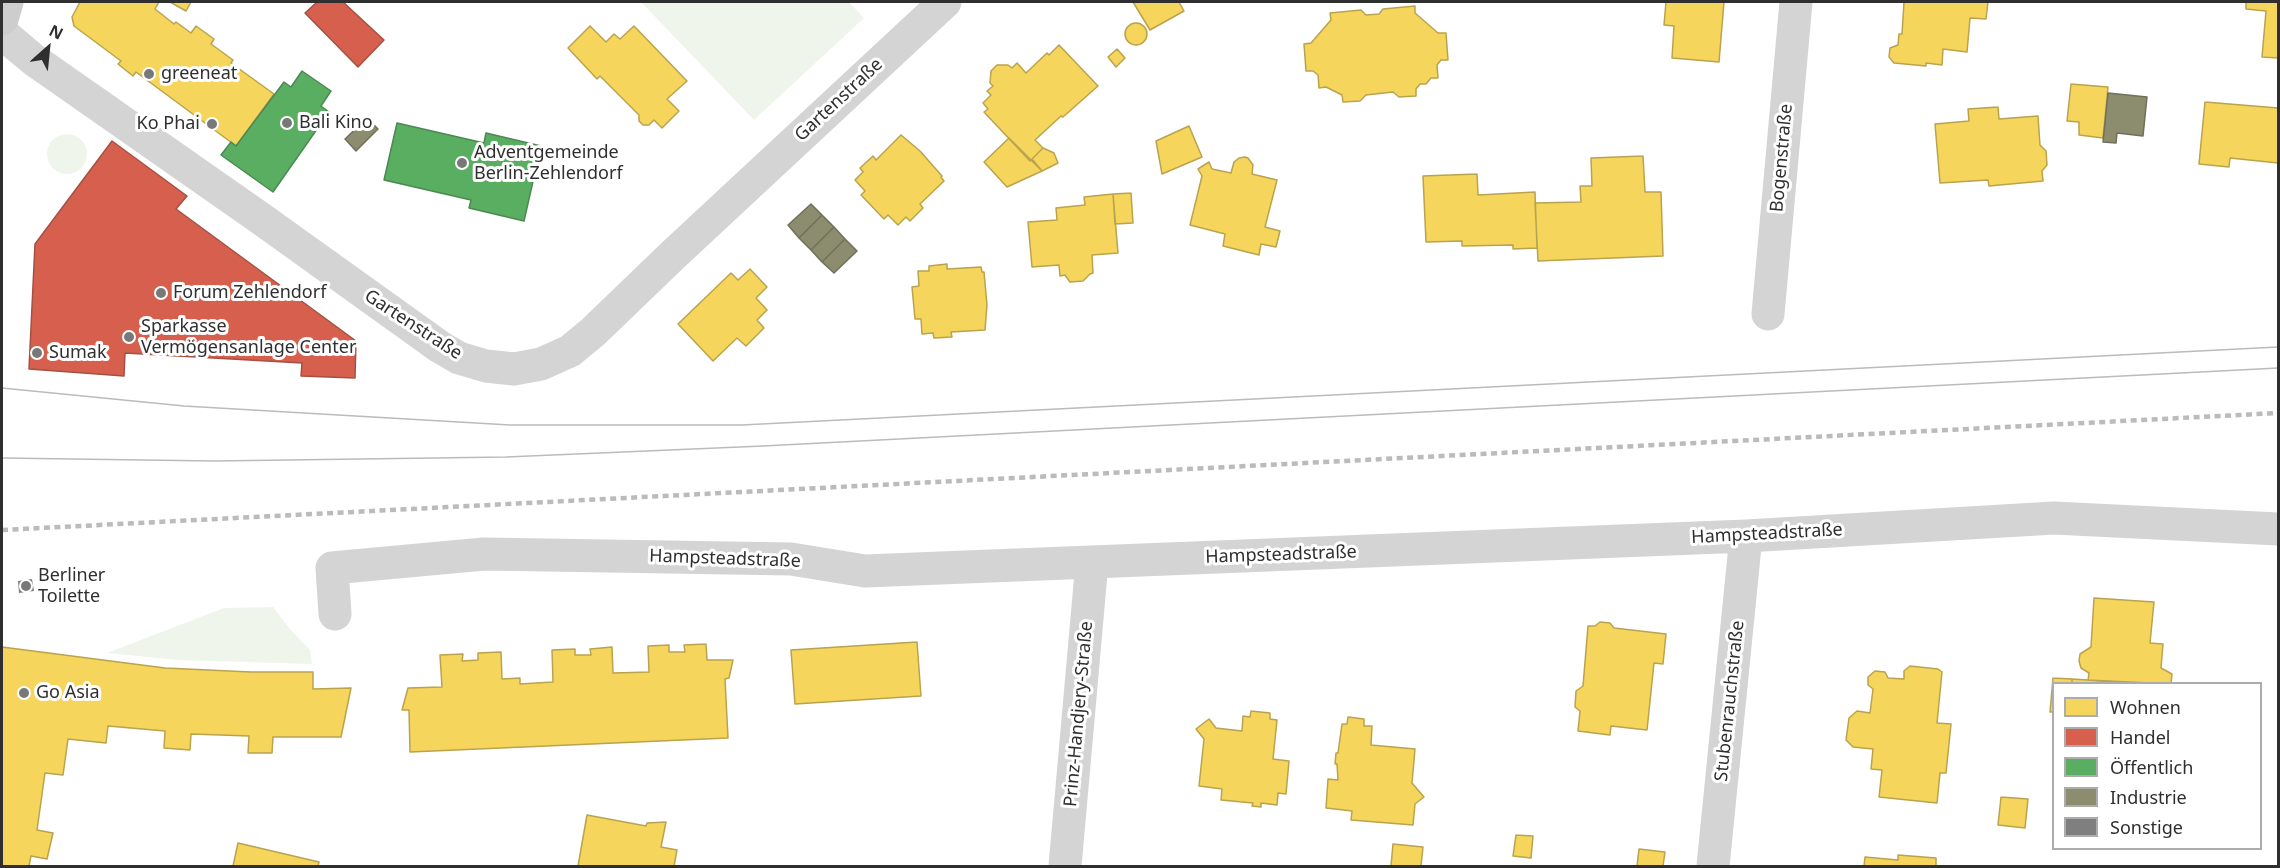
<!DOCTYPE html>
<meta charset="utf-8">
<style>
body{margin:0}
#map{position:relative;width:2280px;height:868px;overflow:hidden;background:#fff;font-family:"Noto Sans",sans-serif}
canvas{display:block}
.frame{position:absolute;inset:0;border:3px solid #2f2f2f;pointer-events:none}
.legend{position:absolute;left:2052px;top:682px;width:210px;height:168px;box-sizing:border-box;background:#fff;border:2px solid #acacac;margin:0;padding:8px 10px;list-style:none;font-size:18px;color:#2f2f2f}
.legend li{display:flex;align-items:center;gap:12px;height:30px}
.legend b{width:30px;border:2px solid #acacac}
.north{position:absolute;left:18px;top:18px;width:60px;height:60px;-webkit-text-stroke:4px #fff;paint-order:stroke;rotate:27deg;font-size:16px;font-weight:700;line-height:24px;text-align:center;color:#2f2f2f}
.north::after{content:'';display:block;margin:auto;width:21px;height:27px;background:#2f2f2f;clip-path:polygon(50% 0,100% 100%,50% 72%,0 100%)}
</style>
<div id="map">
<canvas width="2280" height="868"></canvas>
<div class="frame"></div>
<ul class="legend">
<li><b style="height:16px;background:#f6d55c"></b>Wohnen</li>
<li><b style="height:16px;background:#d6604d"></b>Handel</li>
<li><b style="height:16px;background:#5aae61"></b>Öffentlich</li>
<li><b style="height:16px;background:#8c8c6e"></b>Industrie</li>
<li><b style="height:16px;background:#7f7f7f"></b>Sonstige</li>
</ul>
<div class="north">N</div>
</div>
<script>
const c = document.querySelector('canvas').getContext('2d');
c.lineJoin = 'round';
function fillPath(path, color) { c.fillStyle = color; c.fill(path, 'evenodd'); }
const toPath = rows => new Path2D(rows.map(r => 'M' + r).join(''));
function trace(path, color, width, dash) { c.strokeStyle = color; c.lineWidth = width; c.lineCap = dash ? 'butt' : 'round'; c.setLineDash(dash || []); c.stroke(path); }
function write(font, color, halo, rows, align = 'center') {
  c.font = font + ' "Noto Sans",sans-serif'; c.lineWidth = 6; c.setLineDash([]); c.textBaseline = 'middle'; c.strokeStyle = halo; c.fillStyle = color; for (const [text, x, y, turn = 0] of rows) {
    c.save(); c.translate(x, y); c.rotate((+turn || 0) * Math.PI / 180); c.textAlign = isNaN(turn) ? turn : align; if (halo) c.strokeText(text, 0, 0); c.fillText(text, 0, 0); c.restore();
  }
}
const green = toPath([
 [641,2,849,2,864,18,754,120],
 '47 154a20 20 0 1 1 40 0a20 20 0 1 1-40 0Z',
 [273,607,290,629,310,650,312,664,177,660,107,653,224,608]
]);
const homes = toPath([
 [80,2,159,2,155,9,174,24,176,22,191,33,196,26,214,39,211,44,233,60,231,63,274,94,236,146,136,72,133,76,118,64,121,61,74,26,72,17,80,2],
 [170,2,191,2,186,11,170,2],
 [1133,2,1179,2,1184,11,1150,30,1133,2],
 [1666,2,1724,2,1719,62,1672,58,1674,26,1664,25,1666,2],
 [1901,2,1988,2,1986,19,1970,18,1967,52,1943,49,1942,65,1926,63,1926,66,1894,63,1889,57,1890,48,1898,45,1899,34,1902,34,1904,2,1901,2],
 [2246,2,2278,2,2278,58,2262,57,2266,11,2246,9,2246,2],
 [1415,6,1415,13,1438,33,1446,33,1448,60,1441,60,1437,65,1438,78,1431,78,1426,84,1420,84,1416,89,1416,96,1399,97,1393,92,1366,95,1360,101,1343,102,1342,95,1326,87,1319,88,1318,75,1313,71,1306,71,1304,44,1311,43,1331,20,1330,13,1361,10,1366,15,1379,14,1383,9,1415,6],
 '1125 34a11 11 0 1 1 22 0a11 11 0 1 1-22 0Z',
 [590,26,606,42,614,34,620,39,634,26,687,81,667,99,679,111,662,128,654,120,649,125,643,125,639,121,639,115,600,76,597,79,568,48,590,26],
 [1059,45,1098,86,1063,117,1061,116,1035,140,1043,148,1030,161,984,112,988,109,983,103,991,95,987,91,993,86,990,83,991,71,997,65,1008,65,1012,68,1017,63,1026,73,1047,53,1049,55,1059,45],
 [1117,49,1125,58,1116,67,1108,57,1117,49],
 [2071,84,2108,87,2103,138,2079,135,2079,122,2067,121,2071,84],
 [2205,102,2278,108,2278,163,2230,158,2229,167,2199,164,2205,102],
 [1998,107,1999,119,2038,116,2040,145,2046,151,2047,165,2042,171,2043,181,1989,186,1988,180,1940,183,1935,124,1969,121,1968,109,1998,107],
 [1189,126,1202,157,1162,174,1156,141,1189,126],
 [901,135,920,151,942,176,941,177,944,181,920,204,923,208,910,221,906,217,898,225,888,215,884,219,861,195,865,191,855,180,863,172,860,168,873,156,876,160,901,135],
 [1009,138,1042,171,1007,187,984,162,1009,138],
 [1043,148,1054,153,1058,163,1042,171,1032,159,1043,148],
 [1643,156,1645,192,1661,192,1663,256,1538,261,1535,203,1581,202,1580,186,1592,186,1591,158,1643,156],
 [1245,157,1248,158,1253,165,1252,174,1277,180,1265,227,1280,231,1276,247,1261,244,1259,255,1223,246,1225,234,1190,225,1202,176,1198,169,1209,162,1212,169,1231,173,1234,162,1239,158,1245,157],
 [1477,174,1478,195,1535,192,1537,248,1513,249,1513,245,1462,246,1462,241,1426,242,1423,176,1477,174],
 [1131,193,1133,223,1115,224,1113,194,1131,193],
 [1113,194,1118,253,1092,255,1093,273,1090,274,1083,281,1070,282,1065,275,1060,276,1059,265,1032,267,1028,222,1057,220,1056,208,1085,205,1084,197,1113,194],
 [947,264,947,269,981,267,982,272,984,272,987,305,985,330,951,332,952,337,934,338,933,333,922,334,921,319,915,319,912,287,919,286,918,271,929,271,929,266,947,264],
 [750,269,767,287,756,298,767,310,757,320,764,328,746,346,737,338,713,361,678,324,731,273,738,280,750,269],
 [2094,598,2154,602,2150,643,2163,644,2161,668,2172,674,2171,684,2088,680,2089,673,2081,668,2079,661,2080,654,2091,647,2094,598],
 [1600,622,1610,623,1614,628,1666,634,1663,664,1654,663,1647,730,1611,726,1610,735,1578,731,1580,711,1575,707,1576,691,1583,686,1588,626,1595,626,1600,622],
 [917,642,921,696,795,704,791,650,917,642],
 [706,644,707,660,733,660,729,678,725,679,728,738,410,752,409,710,402,710,408,688,442,687,440,655,463,654,462,661,478,660,478,653,501,652,502,679,520,678,520,684,553,682,552,650,575,649,575,655,591,655,590,649,612,647,613,673,649,672,648,646,669,645,669,652,685,652,684,645,706,644],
 [2,647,165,668,251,672,313,672,313,689,351,688,341,737,273,737,272,753,248,753,249,736,191,734,190,750,164,748,165,731,108,726,106,743,68,739,63,775,45,773,37,830,53,833,47,859,31,856,29,866,2,866,2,647],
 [1910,666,1938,669,1942,672,1937,723,1951,724,1946,773,1940,773,1937,803,1879,797,1882,770,1871,769,1873,749,1853,747,1846,740,1849,718,1857,711,1870,713,1873,689,1868,685,1868,677,1875,671,1885,672,1888,678,1904,679,1904,671,1910,666],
 [2053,678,2072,679,2072,684,2054,684,2054,712,2050,712,2053,678],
 [2072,679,2088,680,2134,684,2072,684,2072,679],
 [1251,711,1270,713,1270,719,1277,720,1273,759,1289,761,1286,794,1278,793,1277,805,1261,803,1261,807,1252,806,1253,803,1221,800,1222,789,1199,786,1204,739,1196,729,1209,719,1216,728,1242,731,1243,716,1250,717,1251,711],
 [1348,717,1364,719,1364,726,1372,726,1371,745,1415,749,1412,783,1424,797,1415,804,1413,825,1351,820,1352,811,1326,808,1328,779,1338,780,1337,764,1335,764,1336,753,1338,753,1342,724,1347,724,1348,717],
 [2001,797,2028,799,2025,828,1998,825,2001,797],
 [587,815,646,826,647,823,666,822,661,847,677,850,674,866,578,866,587,815],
 [1516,835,1533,836,1531,858,1513,856,1516,835],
 [238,843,319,862,318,866,233,866,238,843],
 [1393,844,1423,847,1421,866,1391,866,1393,844],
 [1639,849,1665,852,1663,866,1637,866,1639,849],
 [1898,855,1936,858,1936,866,1864,866,1865,857,1898,860,1898,855]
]);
const shops = toPath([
 [317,2,343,2,384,40,358,67,305,13,317,2],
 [112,141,187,196,176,209,356,341,355,378,301,376,302,363,125,353,124,376,29,369,35,244,112,141]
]);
const public = toPath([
 [302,71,331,91,321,106,329,112,273,192,221,155,231,142,236,146,284,82,291,87,302,71],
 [397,123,484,143,486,133,541,146,524,221,469,208,471,200,384,180,397,123]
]);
const industry = toPath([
 [2108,93,2147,97,2143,136,2117,133,2116,143,2103,142,2108,93],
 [367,118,378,129,356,151,345,139,367,118],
 [811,204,822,215,799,238,788,225,811,204],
 [822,215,834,227,811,250,799,238,822,215],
 [834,227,845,239,822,262,811,250,834,227],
 [845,239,857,251,834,273,822,262,845,239]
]);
const building = toPath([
 [32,579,34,591,19,593,18,581]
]);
const minor = toPath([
 [2,33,34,60,260,218,440,347,459,358,486,366,514,369,541,364,570,351,593,332,673,255,945,2],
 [1768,314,1796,2],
 [335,614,332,568,484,554,791,559,865,571,1746,536,2054,518,2278,529],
 [1065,866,1092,562],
 [1713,866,1746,536]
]);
const secondary = toPath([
 [2,19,7,2]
]);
const tram = toPath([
 [2,388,184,406,510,425,742,425,2278,347],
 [2,458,214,461,506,457,763,446,2278,368]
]);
const rail = toPath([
 [2,530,2278,413]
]);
const markers = [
 [149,74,6,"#787878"],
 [287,123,6,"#787878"],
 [212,124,6,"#787878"],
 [462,163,6,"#787878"],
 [161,293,6,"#787878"],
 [129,337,6,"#787878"],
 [37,353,6,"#787878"],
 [26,586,6,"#787878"],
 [24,693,6,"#787878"]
];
const poiNames = [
 ["greeneat",161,74],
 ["Bali Kino",299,123],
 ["Ko Phai",200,124,"right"],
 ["Adventgemeinde",474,153],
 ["Berlin-Zehlendorf",474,174],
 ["Forum Zehlendorf",173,293],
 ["Sparkasse",141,327],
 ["Vermögensanlage Center",141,348],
 ["Sumak",49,353],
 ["Berliner",38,576],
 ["Toilette",38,597],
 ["Go Asia",36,693]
];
const streetNames = [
 ["Gartenstraße",839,100,-43],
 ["Bogenstraße",1782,158,-85],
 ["Gartenstraße",413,325,33],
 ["Hampsteadstraße",1767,534,-3],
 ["Hampsteadstraße",1281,555,-2],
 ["Hampsteadstraße",725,559,2],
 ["Stubenrauchstraße",1730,701,-84],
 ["Prinz-Handjery-Straße",1079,714,-85]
];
fillPath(green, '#f0f5ec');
fillPath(homes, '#f6d55c');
trace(homes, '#baa34e', 1.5);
fillPath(shops, '#d6604d');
trace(shops, '#a45144', 1.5);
fillPath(public, '#5aae61');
trace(public, '#4d8852', 1.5);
fillPath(industry, '#8c8c6e');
trace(industry, '#70705b', 1.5);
fillPath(building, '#7f7f7f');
trace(minor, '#d4d4d4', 33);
trace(secondary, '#cdcdcd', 33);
trace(tram, '#bbb', 1.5);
trace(rail, '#bbb', 4.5, [6, 4.5]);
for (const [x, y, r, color] of markers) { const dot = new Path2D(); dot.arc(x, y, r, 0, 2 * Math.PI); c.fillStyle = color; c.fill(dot); trace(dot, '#fff', 2); }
write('18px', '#2f2f2f', '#fff', poiNames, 'left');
write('18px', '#2f2f2f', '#fff', streetNames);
</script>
